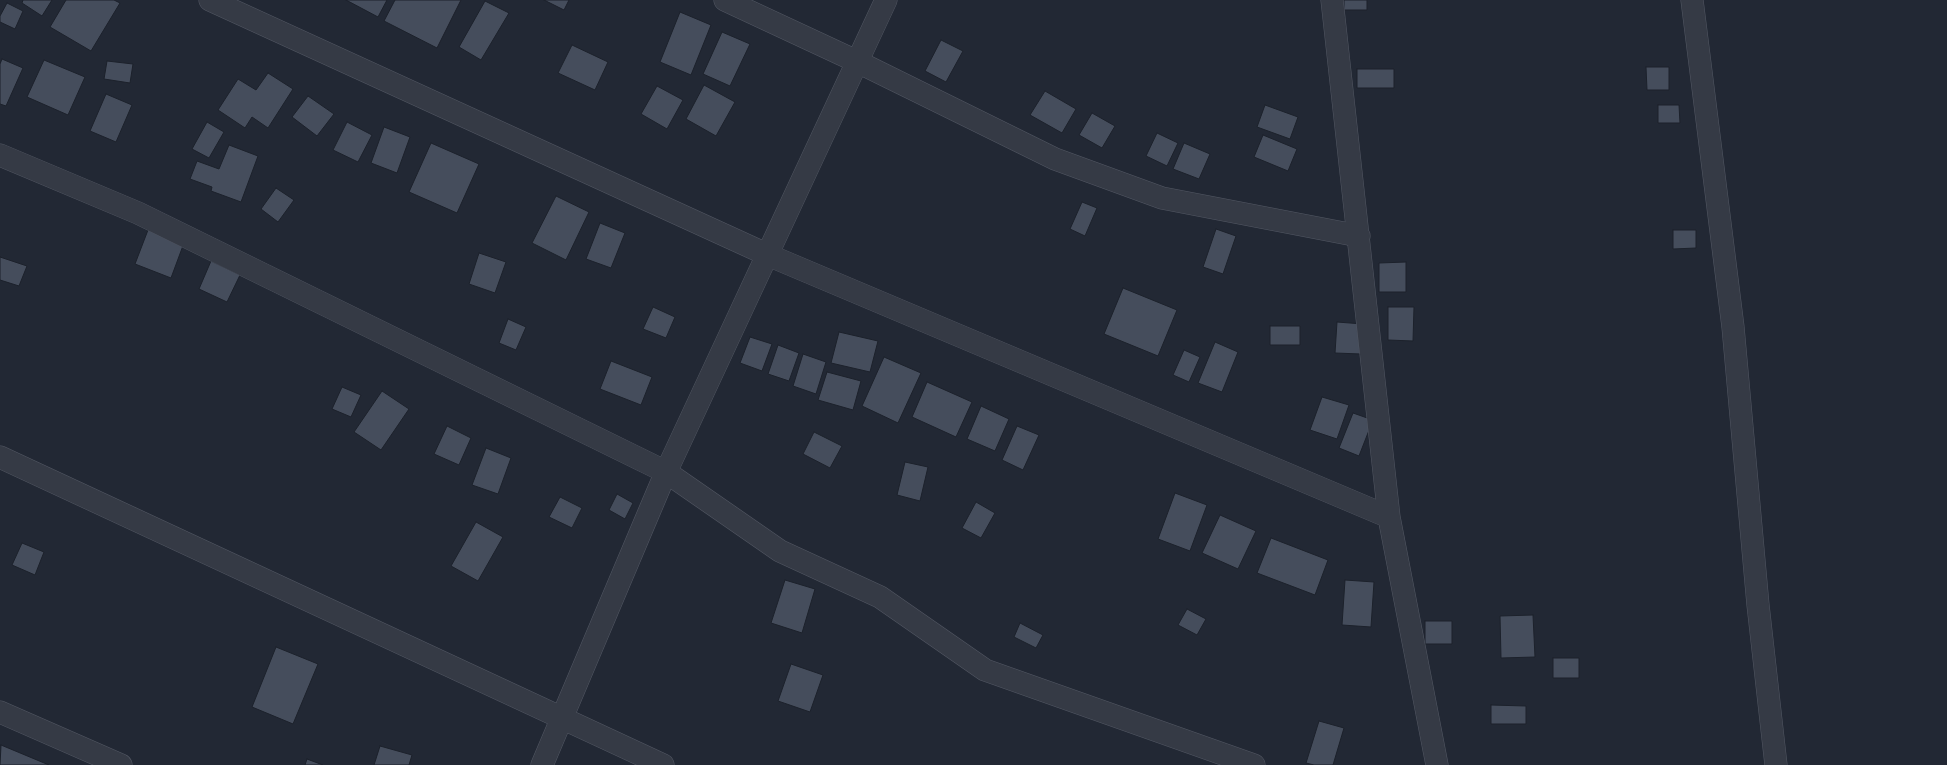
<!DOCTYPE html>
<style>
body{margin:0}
canvas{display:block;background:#222834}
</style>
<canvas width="1947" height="765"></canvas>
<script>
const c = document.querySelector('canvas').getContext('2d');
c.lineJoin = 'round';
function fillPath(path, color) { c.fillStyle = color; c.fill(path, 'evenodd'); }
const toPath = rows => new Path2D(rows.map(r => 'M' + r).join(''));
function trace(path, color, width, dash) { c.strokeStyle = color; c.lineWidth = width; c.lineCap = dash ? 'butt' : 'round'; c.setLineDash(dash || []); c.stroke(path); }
const building = toPath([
 [23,0,52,0,42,16,22,3,23,0],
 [66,0,114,0,120,3,91,51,50,27,66,0],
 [346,0,387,0,378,17,346,0],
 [395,0,461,0,437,48,384,21,395,0],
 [544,0,569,0,564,10,544,0],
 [1344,0,1367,0,1367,10,1344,10,1344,0],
 [485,1,509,13,481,60,459,47,485,1],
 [7,3,23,11,15,29,0,22,0,16,7,3],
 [680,12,711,25,691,75,660,62,680,12],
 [722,32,750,44,730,86,703,74,722,32],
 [941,40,963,51,946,82,925,71,941,40],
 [572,45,608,62,595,90,558,73,572,45],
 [2,59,23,68,6,106,0,104,0,64,2,59],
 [44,60,85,77,68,115,27,97,44,60],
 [107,61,133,64,130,83,104,79,107,61],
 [1646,67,1669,67,1669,90,1647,90,1646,67],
 [1357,69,1394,69,1394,88,1357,88,1357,69],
 [268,73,293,89,268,128,252,117,245,128,218,110,238,79,256,90,268,73],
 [704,85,735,102,716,136,686,119,704,85],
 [657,86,683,100,667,129,641,114,657,86],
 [1045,91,1076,109,1062,133,1030,115,1045,91],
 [106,94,132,105,116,142,90,131,106,94],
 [308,96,334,114,317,136,292,117,308,96],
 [1265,105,1298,117,1290,139,1257,127,1265,105],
 [1658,105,1679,105,1680,123,1658,123,1658,105],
 [1092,113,1115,126,1102,148,1079,135,1092,113],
 [207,122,224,132,209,158,192,149,207,122],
 [347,122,372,135,358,162,333,150,347,122],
 [384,127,410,137,397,173,371,163,384,127],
 [1157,133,1178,143,1167,166,1146,156,1157,133],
 [1263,135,1297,149,1288,171,1254,157,1263,135],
 [431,143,479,164,457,213,409,192,431,143],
 [1184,143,1210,154,1199,179,1173,169,1184,143],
 [229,145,258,156,241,202,211,191,212,187,190,179,197,161,219,169,229,145],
 [276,188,294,200,278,222,261,209,276,188],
 [556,196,589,212,566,260,532,243,556,196],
 [1082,202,1097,208,1085,236,1070,229,1082,202],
 [600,223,625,233,611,268,586,259,600,223],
 [1216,229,1236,236,1223,274,1203,267,1216,229],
 [148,230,184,243,171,278,135,264,148,230],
 [1673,230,1696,230,1696,248,1673,249,1673,230],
 [479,253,506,262,495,293,469,284,479,253],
 [0,257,27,266,19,286,0,280,0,257],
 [211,261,240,275,227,302,199,289,211,261],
 [1406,262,1406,292,1379,292,1379,263,1406,262],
 [1123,288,1177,310,1158,356,1104,334,1123,288],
 [653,307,675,317,666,338,643,329,653,307],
 [1388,307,1414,307,1413,341,1388,340,1388,307],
 [508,319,526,327,516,350,499,343,508,319],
 [1337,322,1363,324,1361,354,1335,353,1337,322],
 [1270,326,1300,326,1300,345,1270,345,1270,326],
 [839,332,878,341,870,372,831,363,839,332],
 [750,337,772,344,762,371,740,363,750,337],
 [1215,342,1238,352,1222,392,1198,383,1215,342],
 [778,345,799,353,789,381,768,374,778,345],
 [1184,350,1200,357,1189,382,1173,375,1184,350],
 [803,354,826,362,816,394,793,386,803,354],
 [884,357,921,373,898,423,862,406,884,357],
 [611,361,652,377,641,405,600,389,611,361],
 [827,372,861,381,853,410,818,400,827,372],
 [927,382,972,402,956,437,912,417,927,382],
 [342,387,361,395,351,417,332,409,342,387],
 [382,391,409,409,381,450,354,432,382,391],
 [1322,397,1349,405,1337,439,1310,430,1322,397],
 [981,406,1009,419,995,451,967,439,981,406],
 [1353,413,1373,420,1359,456,1339,448,1353,413],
 [447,426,471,438,459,465,434,454,447,426],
 [1017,426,1039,435,1023,470,1002,460,1017,426],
 [814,432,842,446,830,468,803,454,814,432],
 [486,448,511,458,498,494,472,485,486,448],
 [905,462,928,467,920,501,897,495,905,462],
 [1175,493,1207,505,1190,551,1158,539,1175,493],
 [617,494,633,503,625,519,609,510,617,494],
 [560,497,582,508,572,528,549,517,560,497],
 [976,502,995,513,981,538,962,528,976,502],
 [1220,515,1256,531,1238,569,1202,553,1220,515],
 [476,522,503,537,478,581,451,566,476,522],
 [1271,538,1328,560,1315,595,1257,573,1271,538],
 [22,543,44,552,35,575,12,565,22,543],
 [785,580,815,589,802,633,771,623,785,580],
 [1345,580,1374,582,1371,627,1342,625,1345,580],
 [1187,609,1206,619,1197,635,1178,625,1187,609],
 [1533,615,1535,657,1501,658,1500,616,1533,615],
 [1425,621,1452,621,1452,644,1425,644,1425,621],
 [1020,623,1043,635,1036,648,1014,637,1020,623],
 [276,647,318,664,293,724,252,707,276,647],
 [1553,658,1579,658,1579,678,1553,678,1553,658],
 [791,664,823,675,810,712,778,701,791,664],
 [1491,705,1526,706,1526,724,1491,724,1491,705],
 [1319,721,1344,728,1333,765,1314,765,1306,763,1319,721],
 [1,745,49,765,0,765,1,745],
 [380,746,412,755,409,765,374,765,380,746],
 [307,759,323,765,305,765,307,759]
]);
const minor = toPath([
 [210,0,768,255,1389,517],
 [725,0,858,62,1055,159,1162,198,1359,236],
 [1332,0,1389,517,1437,765],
 [1692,0,1733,327,1758,605,1776,765],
 [0,155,138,213,666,472,780,551,880,597,985,670,1254,765],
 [0,457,663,765],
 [0,712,121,765],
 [542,765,666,472,886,0]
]);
fillPath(building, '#454d5c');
trace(building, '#1c212b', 1);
trace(minor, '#525763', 23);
trace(minor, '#353a45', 22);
</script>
